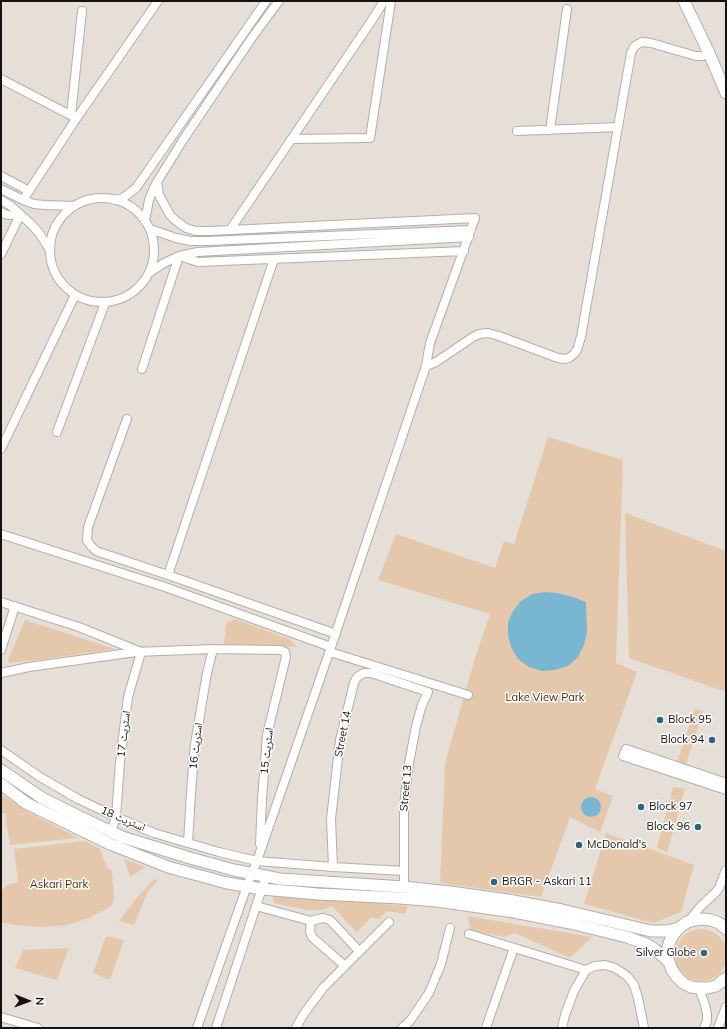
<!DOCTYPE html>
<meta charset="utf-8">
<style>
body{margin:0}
#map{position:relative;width:727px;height:1029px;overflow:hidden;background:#e6dfd8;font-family:Mulish,sans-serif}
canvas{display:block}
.frame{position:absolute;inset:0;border:2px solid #14110f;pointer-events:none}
.north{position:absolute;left:8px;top:981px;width:40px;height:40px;-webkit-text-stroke:3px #fff;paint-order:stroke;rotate:91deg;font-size:11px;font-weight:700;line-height:16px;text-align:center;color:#14110f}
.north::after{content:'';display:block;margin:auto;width:14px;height:18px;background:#14110f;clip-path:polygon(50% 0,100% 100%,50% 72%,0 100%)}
</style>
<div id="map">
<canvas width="727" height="1029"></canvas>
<div class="frame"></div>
<div class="north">N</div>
</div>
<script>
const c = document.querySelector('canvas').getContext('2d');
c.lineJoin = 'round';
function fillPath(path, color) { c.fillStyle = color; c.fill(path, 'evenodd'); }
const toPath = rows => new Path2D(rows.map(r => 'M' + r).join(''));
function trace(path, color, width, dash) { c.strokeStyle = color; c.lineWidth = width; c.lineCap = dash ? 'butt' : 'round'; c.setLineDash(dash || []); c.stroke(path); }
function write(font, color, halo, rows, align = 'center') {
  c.font = font + ' Mulish,"Noto Naskh Arabic",sans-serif'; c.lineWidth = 3; c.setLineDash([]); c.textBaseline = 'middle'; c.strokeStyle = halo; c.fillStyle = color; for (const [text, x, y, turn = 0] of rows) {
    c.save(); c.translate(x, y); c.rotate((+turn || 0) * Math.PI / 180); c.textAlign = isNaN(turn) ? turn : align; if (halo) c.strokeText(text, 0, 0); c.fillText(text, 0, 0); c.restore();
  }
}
const green = toPath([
 [548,437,623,460,616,663,637,672,595,789,613,796,600,832,570,817,541,897,440,883,445,763,475,658,490,614,378,580,396,534,495,568,504,541,514,544],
 [625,513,726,551,726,692,629,658],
 [235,619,289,639,297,647,270,646,224,647,226,623],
 [25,620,115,649,39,660,9,663,8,660],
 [695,709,703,711,686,764,677,762],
 [673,787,685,789,667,852,657,848],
 [1,794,23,809,78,838,10,845,5,813,1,813],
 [606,833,694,865,681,912,653,923,584,904],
 [85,841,100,849,102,855,107,867,112,871,114,900,112,905,107,909,89,918,68,925,42,927,15,925,1,922,1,892,7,885,18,882,14,849],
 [124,859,146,867,130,877],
 [155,879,157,881,148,891,134,925,119,921,139,895],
 [273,894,408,906,405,914,387,911,378,919,371,917,357,933,332,906,321,910,308,910,274,903],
 [468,916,592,937,570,958,515,933,504,937,470,930],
 '675 955a26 26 0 1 1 52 0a26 26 0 1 1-52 0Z',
 [106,936,124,940,110,980,93,973],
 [69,948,57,980,15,968,23,950]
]);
const water = toPath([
 [545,592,557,593,570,596,586,602,587,632,584,645,578,657,568,666,555,670,542,671,529,667,518,659,511,647,508,635,508,622,513,611,521,601,532,594],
 '581 807a10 10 0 1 1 20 0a10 10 0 1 1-20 0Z'
]);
const street = toPath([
 [1,79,74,117],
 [71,115,82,11],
 [550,130,567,9],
 [517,131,618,127],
 [292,139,370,138,391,1],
 [1,176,29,191],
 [157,182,159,195,170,215,176,221,186,228,196,231,210,231,475,218,430,343,426,366],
 [1,189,23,200,34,204,44,205,74,206],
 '50 250a52 52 0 1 1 104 0a52 52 0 1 1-104 0Z',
 [1,200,11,206,31,224,39,233,50,250],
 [23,200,76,119,158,1],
 [115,200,123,198,136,188,266,1],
 [1,212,7,215,20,215,1,254],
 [145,221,149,200,153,190,157,182,183,140,251,39,279,1],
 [150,229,176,238,191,241,207,241,471,230],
 [230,230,372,20,384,1],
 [149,273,164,263,179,256,198,252,469,237],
 [142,369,179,256,198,262,464,251],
 [127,419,88,527,87,540,91,546,96,551,168,575,336,634],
 [57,432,105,303],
 [1,449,75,295],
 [1,534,165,587,331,647],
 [168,575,274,259],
 [1,602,79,627,141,652,128,697,120,762,116,817,111,832],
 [1,650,15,606],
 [330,652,468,695],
 [1,673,29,667,136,652,213,649,281,650,285,652,286,657,267,735,262,799,260,844],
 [1,750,40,777,78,799,116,817,154,833,188,843,219,852,257,861,333,867,404,871],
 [726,783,650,757,626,749,623,756,726,790],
 [188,843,191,792,195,744,207,673,213,649],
 [333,867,331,819,340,740,354,683,357,677,364,673,371,673,428,692,422,705,416,726,408,769,404,807,404,887],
 [256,906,311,921],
 [688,922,701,906,716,892,719,888,726,870],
 [469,934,586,970],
 [345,966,312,937,310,931,311,921,323,918,330,920,359,951],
 [699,988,705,1005,707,1014,707,1021,704,1028],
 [1,1017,38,1028],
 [197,1028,247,886,257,861,331,647,426,366,436,362,473,337,479,334,488,333,499,336,558,358,565,359,569,358,574,354,577,350,581,337,631,53,634,47,638,44,642,42,651,43,696,56,703,56,709,53],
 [216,1028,266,876],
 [296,1028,303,1015,323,988,389,922],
 [402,1028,410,1021,429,993,441,964,450,928],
 [486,1028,490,1016,514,948],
 [562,1028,565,1015,574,991,586,970,595,966,605,965,615,968,627,976,634,985,638,998,644,1028],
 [718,1028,726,1007]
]);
const secondary = toPath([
 [684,1,709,53,726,93],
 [1,770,42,798,80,817,122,837,190,858,234,870,280,879,404,887,450,892,508,900,562,910,651,931,667,931,679,928],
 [1,784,26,803,110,844,168,867,227,883,262,889,318,894,400,898,437,901,514,912,570,923,627,937,646,944,657,951,669,962],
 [726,929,719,923,711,920,703,919,695,920,687,922,679,928,673,935,669,943,667,953,669,962,672,970,677,977,683,983,691,987,699,988,708,988,716,986,726,978]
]);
const markers = [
 [660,720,4,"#2b667e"],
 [712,740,4,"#2b667e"],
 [641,807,4,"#2b667e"],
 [698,827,4,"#2b667e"],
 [579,845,4,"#2b667e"],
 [494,882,4,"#2b667e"],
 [704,953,4,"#2b667e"]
];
const parkNames = [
 ["Lake View Park",545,698],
 ["Askari Park",59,885]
];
const poiNames = [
 ["Block 95",668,720],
 ["Block 94",704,740,"right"],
 ["Block 97",649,807],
 ["Block 96",690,827,"right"],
 ["McDonald's",587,845],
 ["BRGR - Askari 11",502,882],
 ["Silver Globe",696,953,"right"]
];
const streetNames = [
 ["اسٹریٹ 17",124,734,-83],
 ["Street 14",343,734,-79],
 ["اسٹریٹ 16",196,746,-83],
 ["اسٹریٹ 15",267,751,-83],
 ["Street 13",406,788,-85],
 ["اسٹریٹ 18",123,819,23]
];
fillPath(green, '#e5c8ab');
fillPath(water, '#79b6d2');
trace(street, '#b5aea7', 10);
trace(secondary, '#b5aea7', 13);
trace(street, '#fff', 8);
trace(secondary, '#fff', 11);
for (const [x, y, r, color] of markers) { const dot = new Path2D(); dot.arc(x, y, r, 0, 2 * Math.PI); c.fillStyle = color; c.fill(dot); trace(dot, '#fff', 1.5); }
write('11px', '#472a08', '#fff', parkNames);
write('11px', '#14110f', '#fff', poiNames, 'left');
write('11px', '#14110f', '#fff', streetNames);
</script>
